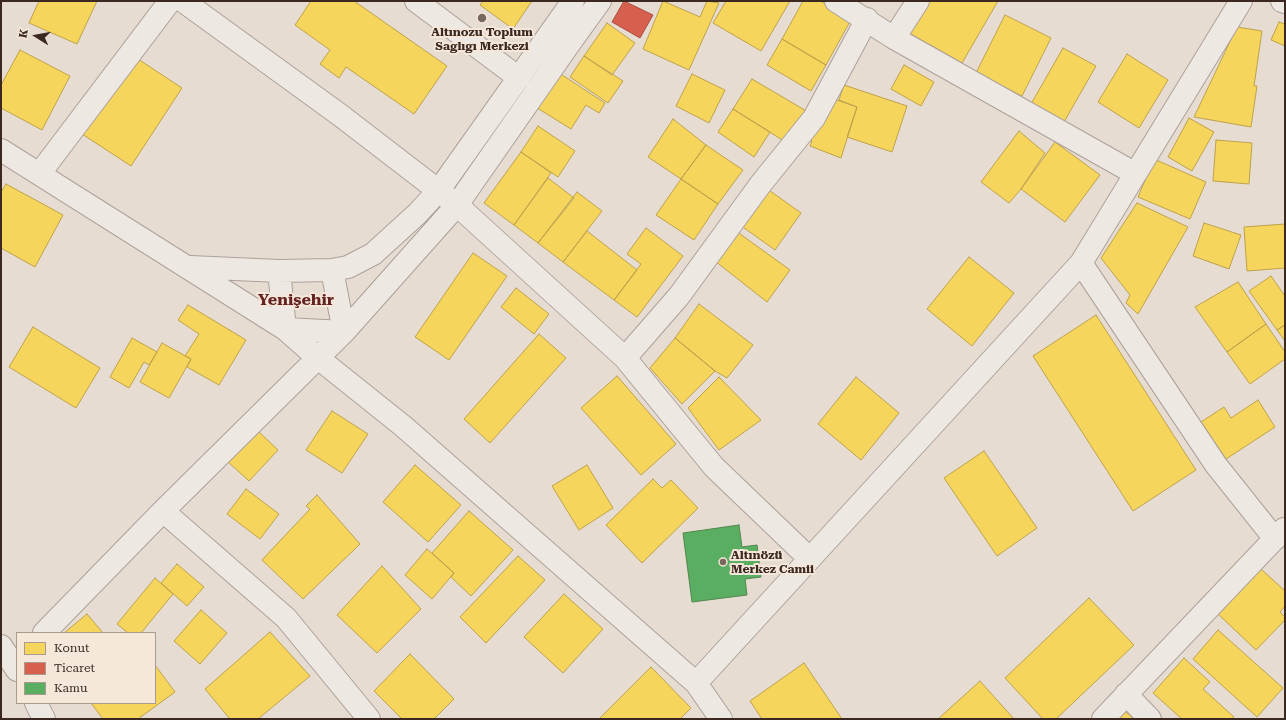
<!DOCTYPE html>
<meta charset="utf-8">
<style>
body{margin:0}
#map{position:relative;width:1286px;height:720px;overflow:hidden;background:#e6dcd2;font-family:"Roboto Serif",serif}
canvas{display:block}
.frame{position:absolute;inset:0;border:2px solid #3b2821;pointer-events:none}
.legend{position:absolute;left:16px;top:632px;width:140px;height:72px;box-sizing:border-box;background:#f5e7d9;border:1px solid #ab9b8f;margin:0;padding:5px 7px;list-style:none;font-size:12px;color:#3b2821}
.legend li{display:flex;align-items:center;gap:8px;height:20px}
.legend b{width:20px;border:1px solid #ab9b8f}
.north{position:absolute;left:16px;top:16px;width:40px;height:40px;-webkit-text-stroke:3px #f5e7d9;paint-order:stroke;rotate:281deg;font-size:11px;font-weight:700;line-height:16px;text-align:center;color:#3b2821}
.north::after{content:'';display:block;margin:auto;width:14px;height:18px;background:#3b2821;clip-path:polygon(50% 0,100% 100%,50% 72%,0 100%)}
</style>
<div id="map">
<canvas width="1286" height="720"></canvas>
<div class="frame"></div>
<ul class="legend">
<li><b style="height:11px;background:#f6d55c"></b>Konut</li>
<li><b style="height:11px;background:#d6604d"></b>Ticaret</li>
<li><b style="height:11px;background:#5aae61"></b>Kamu</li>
</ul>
<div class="north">K</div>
</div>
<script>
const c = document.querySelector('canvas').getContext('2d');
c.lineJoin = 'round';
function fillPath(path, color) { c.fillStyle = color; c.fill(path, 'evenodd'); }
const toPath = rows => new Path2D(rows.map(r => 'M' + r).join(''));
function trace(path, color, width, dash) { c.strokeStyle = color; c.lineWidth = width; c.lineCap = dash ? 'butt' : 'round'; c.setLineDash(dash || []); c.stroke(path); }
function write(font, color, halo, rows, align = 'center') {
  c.font = font + ' "Roboto Serif",serif'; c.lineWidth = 4; c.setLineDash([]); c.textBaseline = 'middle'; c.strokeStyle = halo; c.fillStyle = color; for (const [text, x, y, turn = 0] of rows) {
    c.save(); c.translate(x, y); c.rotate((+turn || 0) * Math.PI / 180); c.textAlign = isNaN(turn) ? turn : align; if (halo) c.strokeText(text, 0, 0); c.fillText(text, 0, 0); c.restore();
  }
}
const homes = toPath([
 [39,1,97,1,77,44,29,23,39,1],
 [311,1,354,1,447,66,414,114,346,67,339,78,320,64,330,50,295,25,311,1],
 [483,1,532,1,513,29,480,5,483,1],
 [663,1,700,17,707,1,719,3,689,70,643,49,663,1],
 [726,1,790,1,761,51,713,23,726,1],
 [803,1,820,1,852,18,826,65,782,39,803,1],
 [927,1,998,1,962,63,909,33,927,1],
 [1005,15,1051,38,1022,96,976,73,1005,15],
 [1279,22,1285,24,1285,46,1271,40,1279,22],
 [607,23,635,43,612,75,584,56,607,23],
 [1237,27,1262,31,1254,86,1257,86,1251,127,1194,117,1237,27],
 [782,39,826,65,811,91,767,65,782,39],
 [1063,48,1096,66,1064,122,1031,104,1063,48],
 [20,50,70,76,42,130,1,108,1,85,20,50],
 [1127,54,1168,80,1139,128,1098,102,1127,54],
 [132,55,182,88,131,166,82,134,132,55],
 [584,56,623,81,608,103,570,77,584,56],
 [904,65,934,82,921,106,891,89,904,65],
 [556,71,605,103,599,113,586,105,571,129,534,106,556,71],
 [692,74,725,90,709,123,676,106,692,74],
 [752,79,808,112,787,143,733,109,752,79],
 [844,85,907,106,892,152,847,137,857,107,839,100,844,85],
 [831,98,857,107,841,158,810,146,812,141,810,140,831,98],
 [733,109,770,132,754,157,718,132,733,109],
 [1189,118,1214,132,1192,171,1168,157,1189,118],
 [673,119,706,145,681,179,648,157,673,119],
 [538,126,575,151,558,177,521,152,538,126],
 [1019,131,1045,153,1021,189,1009,203,981,182,1019,131],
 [1216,140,1252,143,1249,184,1213,181,1216,140],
 [1055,142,1100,175,1065,222,1021,189,1055,142],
 [706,145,743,170,718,204,681,179,706,145],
 [521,152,551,173,514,225,484,203,521,152],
 [1154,159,1206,182,1190,219,1138,197,1154,159],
 [548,178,574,198,538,243,514,225,548,178],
 [681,179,718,204,694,240,656,215,681,179],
 [6,184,63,215,35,267,1,248,1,192,6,184],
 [766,188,801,213,775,250,740,225,766,188],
 [577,192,602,211,563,262,538,243,577,192],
 [1137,203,1188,227,1138,314,1126,303,1130,295,1101,258,1137,203],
 [1204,223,1241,235,1229,269,1193,256,1204,223],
 [1285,224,1285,268,1247,271,1244,227,1285,224],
 [646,228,683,256,637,317,614,300,641,264,627,254,646,228],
 [587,231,637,270,614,300,563,262,587,231],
 [736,231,790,270,767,302,715,261,736,231],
 [473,253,507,276,449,360,415,337,473,253],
 [969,257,1014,293,972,346,927,309,969,257],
 [1271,276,1285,296,1285,325,1277,330,1249,291,1271,276],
 [1238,282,1266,324,1227,352,1195,307,1238,282],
 [516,288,549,314,534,334,501,307,516,288],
 [699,304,753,345,727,378,715,371,675,338,699,304],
 [188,305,246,340,219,385,187,367,191,359,185,356,199,334,178,320,188,305],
 [1096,315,1196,470,1133,511,1033,356,1096,315],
 [1266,324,1285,352,1285,359,1250,384,1227,352,1266,324],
 [1285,325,1285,341,1277,330,1285,325],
 [33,327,100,368,76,408,9,367,33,327],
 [539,334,566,358,490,443,464,419,539,334],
 [132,338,157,352,149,365,144,362,129,388,110,377,132,338],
 [675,338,715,371,682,404,650,368,675,338],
 [162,343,191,359,169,398,140,382,162,343],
 [617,376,676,444,641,475,581,408,617,376],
 [719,377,761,420,719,450,688,408,719,377],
 [856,377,899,413,861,460,818,424,856,377],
 [1258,400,1275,427,1226,459,1201,422,1224,407,1231,418,1258,400],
 [332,411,368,434,342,473,306,450,332,411],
 [257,430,278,450,249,481,227,461,257,430],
 [984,451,1037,528,997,556,944,478,984,451],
 [415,465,461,505,428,542,383,502,415,465],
 [587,465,613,508,579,530,552,486,587,465],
 [653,479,662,488,671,480,698,508,642,563,606,525,653,479],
 [246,489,279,514,260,539,227,514,246,489],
 [317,495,360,544,303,599,262,560,310,509,306,506,317,495],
 [469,511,513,550,471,596,451,577,454,573,432,553,469,511],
 [427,549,454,573,432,599,405,575,427,549],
 [518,556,545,580,486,643,460,617,518,556],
 [177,564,204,587,187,606,161,583,177,564],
 [382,566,421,609,377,653,337,615,382,566],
 [1261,569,1285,591,1285,606,1280,612,1285,617,1285,620,1256,650,1218,614,1261,569],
 [155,578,173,594,141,633,128,633,117,624,155,578],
 [564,594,603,629,563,673,524,637,564,594],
 [1089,598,1134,645,1056,719,1043,719,1005,678,1089,598],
 [201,610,227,633,200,664,174,641,201,610],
 [87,614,103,633,64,633,87,614],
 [1218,630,1283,688,1257,717,1193,659,1218,630],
 [270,632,310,676,258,719,230,719,205,689,270,632],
 [410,654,454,699,434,719,402,719,374,691,410,654],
 [1184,658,1210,682,1203,689,1234,717,1232,719,1182,719,1153,693,1184,658],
 [804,663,842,719,762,719,750,701,804,663],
 [155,665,175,692,138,719,103,719,91,703,155,703,155,665],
 [651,667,691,708,680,719,599,719,651,667],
 [980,681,1014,719,938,719,980,681],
 [1125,711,1134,719,1117,719,1125,711]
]);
const shops = toPath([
 [624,1,653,15,640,38,612,22,624,1]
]);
const public = toPath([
 [739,525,742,547,757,545,761,577,745,579,747,595,692,602,683,533,739,525]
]);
const minor = toPath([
 [183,1,340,115,457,205,625,358,714,467,809,558],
 [416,1,519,78],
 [836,1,894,38,1134,173],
 [1282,1,1285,2],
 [894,38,918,1],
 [1,150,285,329,344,332,457,205,567,47,600,1],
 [40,173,170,1],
 [1081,263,1216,465,1275,539],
 [190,267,279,271,332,270,348,267,373,254,417,214,439,190,573,1],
 [279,271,285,329,318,358,403,426,696,683,721,719],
 [625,358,679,296,760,185,814,118,867,19],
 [163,511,286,618,369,719],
 [44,633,163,511,344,332,332,270],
 [1,646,17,670],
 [696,683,1081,263,1241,1],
 [1126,694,1150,719],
 [36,703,44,719],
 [1103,719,1284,529]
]);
const markers = [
 [482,18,5,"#77675f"],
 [723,562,4,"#77675f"]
];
const poiNames = [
 ["Altınozu Toplum",482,32],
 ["Saglıgı Merkezi",482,46],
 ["Altınözü",731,555,"left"],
 ["Merkez Camii",731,569,"left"]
];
const districtNames = [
 ["Yenişehir",296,300]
];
fillPath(homes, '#f6d55c');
trace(homes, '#bea14a', 1);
fillPath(shops, '#d6604d');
trace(shops, '#a84f40', 1);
fillPath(public, '#5aae61');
trace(public, '#51864e', 1);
trace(minor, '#aca19a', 24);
trace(minor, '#eee8e3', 22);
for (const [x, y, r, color] of markers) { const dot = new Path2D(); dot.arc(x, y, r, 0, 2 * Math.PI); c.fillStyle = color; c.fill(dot); trace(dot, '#f5e7d9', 1.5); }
write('bold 12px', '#3b2821', '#f5e7d9', poiNames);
write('bold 16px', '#662223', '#f5e7d9', districtNames);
</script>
